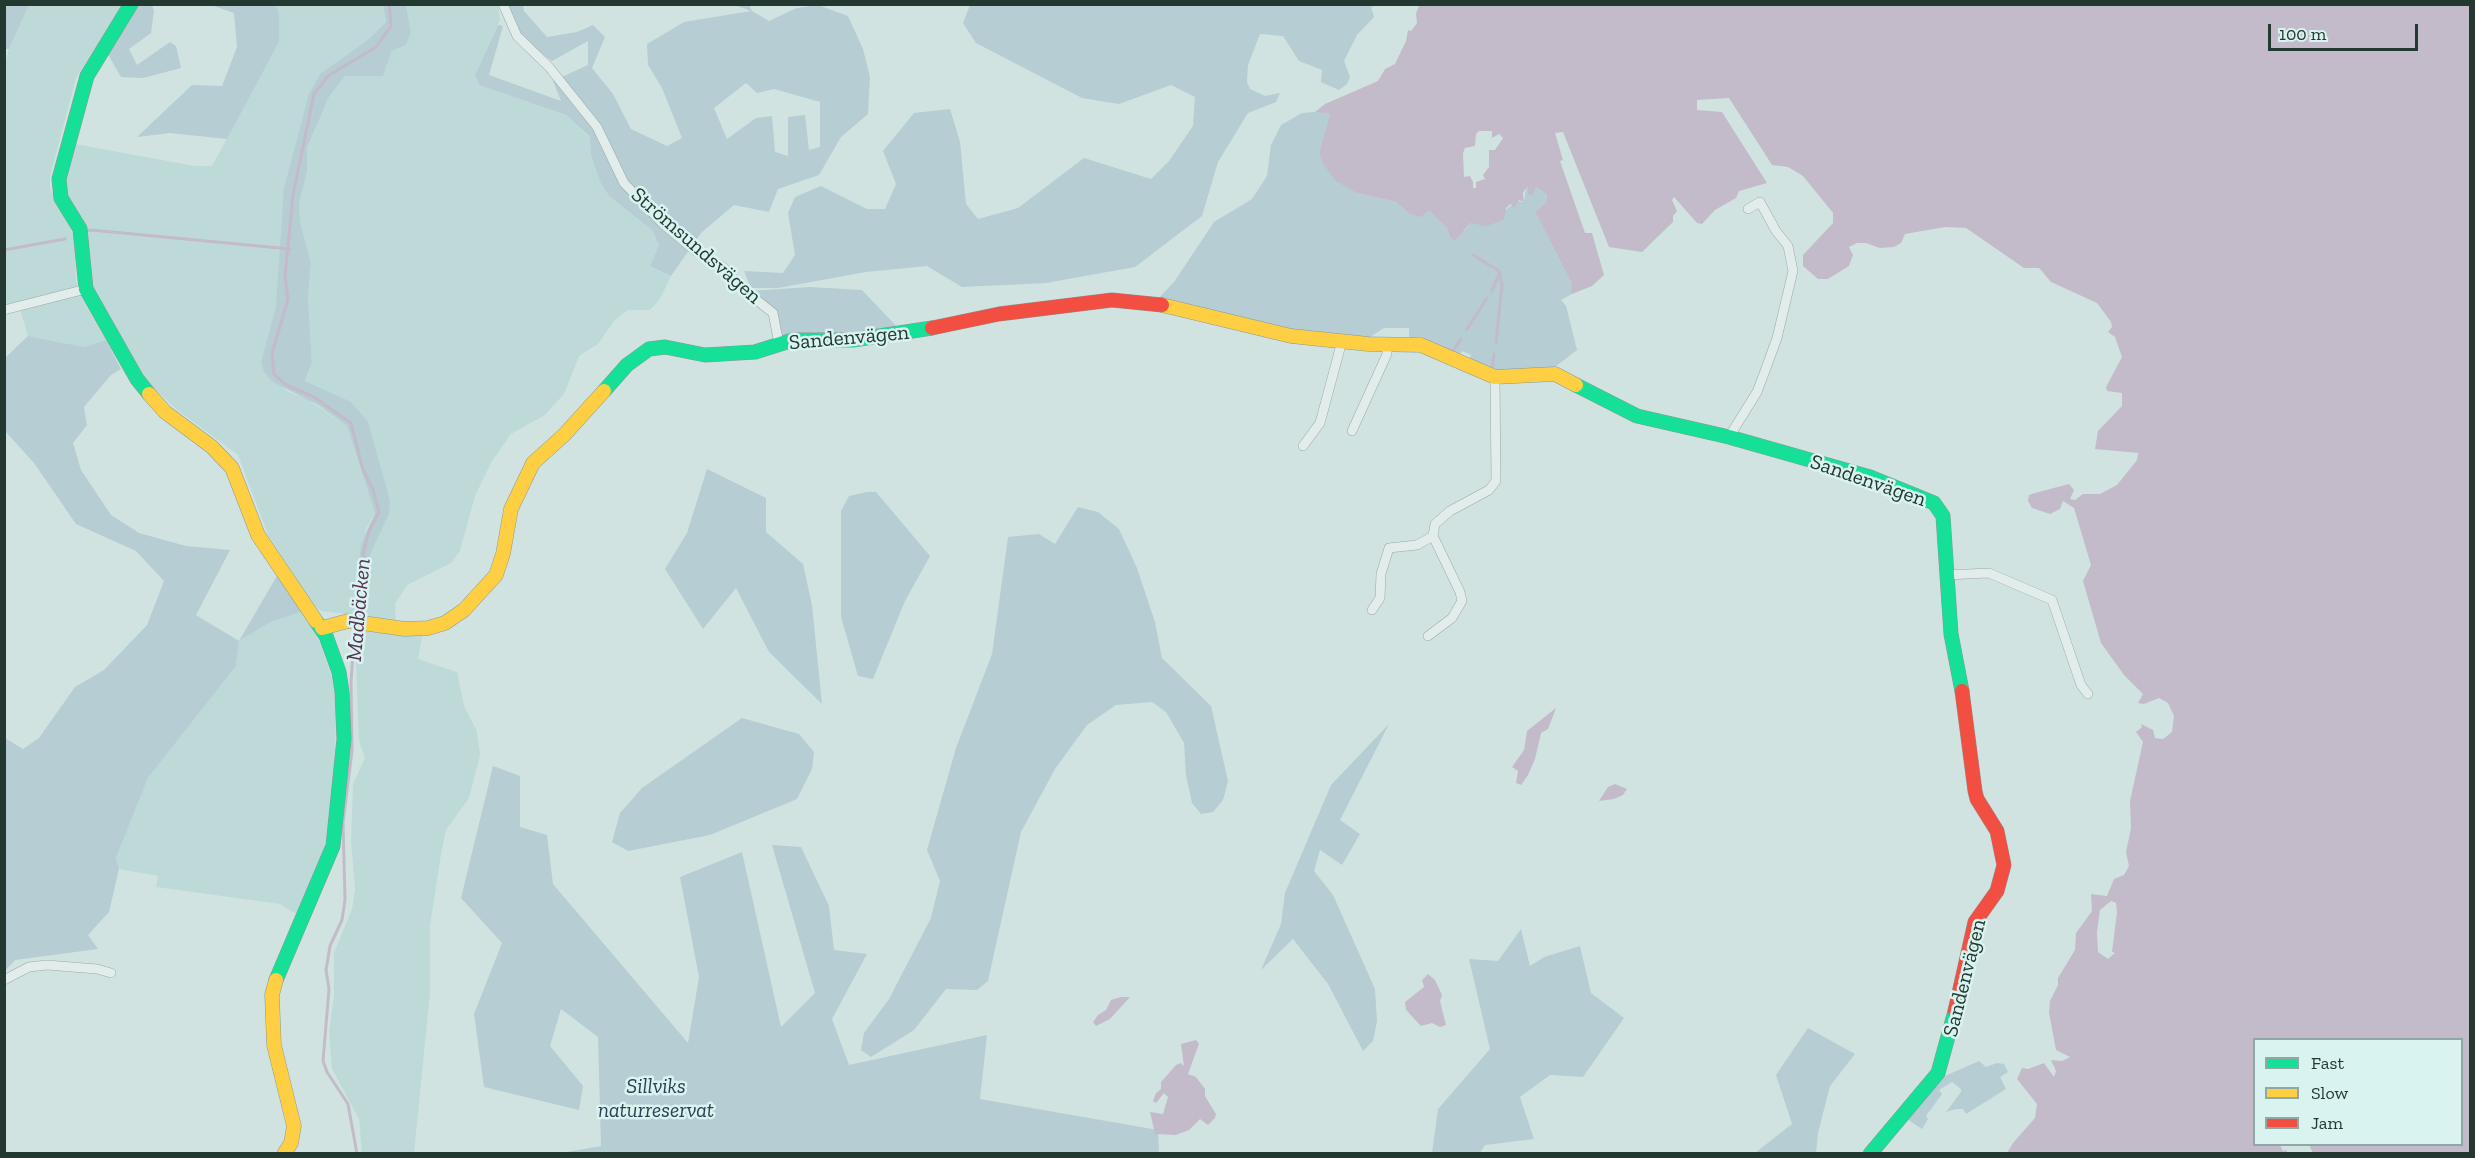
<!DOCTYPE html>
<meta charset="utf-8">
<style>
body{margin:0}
#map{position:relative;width:2475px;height:1158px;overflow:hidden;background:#d1e3e1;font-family:"Zilla Slab",serif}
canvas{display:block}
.frame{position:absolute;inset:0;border:6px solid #223830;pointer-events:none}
.legend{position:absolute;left:2253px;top:1038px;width:210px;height:108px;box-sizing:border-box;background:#d8f3f0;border:2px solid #8fa8a3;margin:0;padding:8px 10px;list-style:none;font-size:18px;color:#223830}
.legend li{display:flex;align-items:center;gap:12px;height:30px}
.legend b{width:30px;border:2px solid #8fa8a3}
.scale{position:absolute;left:2268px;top:24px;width:150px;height:27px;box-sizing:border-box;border:3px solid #223830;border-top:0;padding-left:8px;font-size:18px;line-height:21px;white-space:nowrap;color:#223830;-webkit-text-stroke:4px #d8f3f0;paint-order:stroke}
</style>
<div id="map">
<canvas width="2475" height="1158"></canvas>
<div class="frame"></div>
<ul class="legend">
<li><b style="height:8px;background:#16e098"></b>Fast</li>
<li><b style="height:8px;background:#ffcf43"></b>Slow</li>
<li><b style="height:8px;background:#f24e42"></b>Jam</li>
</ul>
<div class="scale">100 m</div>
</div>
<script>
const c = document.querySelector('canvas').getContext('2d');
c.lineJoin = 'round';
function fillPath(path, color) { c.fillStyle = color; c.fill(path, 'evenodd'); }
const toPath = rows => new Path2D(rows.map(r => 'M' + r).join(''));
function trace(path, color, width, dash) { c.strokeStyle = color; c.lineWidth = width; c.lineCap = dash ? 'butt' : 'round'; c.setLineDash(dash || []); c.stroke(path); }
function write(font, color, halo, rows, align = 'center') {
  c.font = font + ' "Zilla Slab",serif'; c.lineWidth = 5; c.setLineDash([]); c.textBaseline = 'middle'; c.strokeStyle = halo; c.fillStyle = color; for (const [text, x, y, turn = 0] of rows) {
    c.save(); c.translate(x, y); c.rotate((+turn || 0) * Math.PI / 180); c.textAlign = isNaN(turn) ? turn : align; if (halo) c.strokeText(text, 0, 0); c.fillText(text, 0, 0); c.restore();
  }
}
const farmland = toPath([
 [29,5,123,5,76,78,50,177,50,188,75,238,76,281,82,299,106,340,84,347,28,336,18,302,5,305,4,66,9,49],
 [276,5,383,5,386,22,369,39,321,73,276,306,261,362,287,391,307,399,347,426,375,513,366,529,354,615,321,611,314,605,268,535,238,455,176,409,151,386,128,354,92,287,83,218,69,206,63,176,70,143,195,166,212,166,279,42],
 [406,5,498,5,500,20,475,75,479,85,566,115,590,138,591,155,600,182,609,196,652,230,659,245,650,266,671,276,660,299,650,310,628,310,614,321,598,344,579,356,564,394,545,415,511,434,492,461,475,496,460,551,451,563,407,585,395,604,396,621,425,622,418,659,457,672,464,706,477,731,480,755,469,798,446,830,441,854,430,926,430,993,414,1153,362,1153,359,1119,332,1069,329,1032,334,995,334,953,352,909,355,889,351,840,353,784,365,758,359,741,356,663,370,555,389,514,368,422,305,382,312,363,308,297,311,263,300,222,299,203,307,172,307,149,329,97,345,76,383,76,392,51,406,45,411,32],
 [304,611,321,645,332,678,336,703,335,769,325,850,296,914,280,904,156,887,158,876,119,869,116,858,148,778,236,666,239,641,271,622]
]);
const green = toPath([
 [5,4,29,5,9,49,5,49],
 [138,5,152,5,154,11,151,33,129,49,137,65,170,42,176,46,181,68,143,78,121,77,106,51,131,19],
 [211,5,276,5,279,14,279,42,227,139,170,133,137,137,192,85,222,86,237,47,234,13],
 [383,5,406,5,411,32,406,45,392,51,383,76,345,76,329,97,307,148,307,172,299,203,300,222,311,263,308,297,312,363,305,381,351,402,368,422,390,501,389,514,370,555,363,616,354,615,361,544,375,513,347,426,318,405,273,382,264,372,261,362,276,306,284,188,309,94,321,73,369,39,386,22],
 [507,5,523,5,524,11,547,37,577,32,593,25,605,37,592,68,613,94,631,129,667,146,682,138,662,88,648,65,647,44,684,22,751,11,735,5,749,5,752,11,769,21,797,8,818,5,848,16,863,49,870,77,868,114,841,137,819,175,778,189,769,212,734,205,701,233,671,276,650,266,659,245,652,230,609,196,600,182,591,155,590,137,566,115,479,85,475,75,498,25,503,26,489,75,561,101,553,81,588,65,588,41,552,61,535,49,520,33],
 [746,83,757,93,774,89,820,102,820,147,809,150,805,115,788,117,788,156,775,152,772,116,756,118,727,139,714,108],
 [970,5,970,4,1377,5,1371,7,1374,17,1357,35,1344,61,1350,77,1347,84,1339,90,1321,82,1322,70,1299,61,1283,36,1260,34,1248,65,1247,82,1250,89,1265,96,1280,93,1276,102,1248,113,1218,162,1202,216,1135,267,1046,283,962,287,927,266,866,272,778,288,751,288,744,271,783,273,795,255,788,213,795,197,821,186,867,209,885,209,896,184,883,151,914,113,950,109,960,142,966,204,978,219,1018,208,1084,158,1151,179,1169,161,1193,126,1195,97,1171,85,1119,104,1082,98,976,43,963,23],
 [1315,112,1330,114,1319,153,1357,193,1396,202,1410,214,1429,211,1447,228,1450,237,1465,230,1470,223,1503,212,1517,201,1524,202,1526,188,1529,187,1528,194,1536,187,1547,195,1546,202,1535,212,1572,284,1572,294,1561,300,1566,306,1577,350,1555,367,1501,373,1469,362,1471,355,1462,351,1457,357,1421,337,1409,338,1409,328,1384,328,1370,337,1294,332,1157,300,1174,282,1214,222,1252,199,1267,176,1271,145,1281,125,1302,113],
 [810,287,862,290,901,331,787,338,781,336,774,310,750,291],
 [28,336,84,347,106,340,121,369,111,375,84,407,87,425,73,443,81,470,111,515,139,533,186,546,230,550,196,615,239,641,278,574,304,611,271,622,239,641,236,666,148,778,116,858,119,869,109,912,88,935,98,949,15,960,5,971,5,738,23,749,39,738,75,687,104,670,147,625,164,581,136,551,76,524,34,463,5,431,5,358],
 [707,469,766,498,766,532,803,564,812,605,822,704,769,652,736,588,703,629,665,569,687,533],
 [867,492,876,492,930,556,905,601,873,679,858,676,841,617,841,511,849,496],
 [1078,507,1098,512,1119,529,1137,568,1155,622,1162,658,1211,706,1228,781,1223,800,1213,812,1201,814,1192,803,1186,776,1184,743,1166,712,1152,702,1116,705,1087,725,1055,769,1021,832,988,981,977,990,946,989,914,1030,871,1057,861,1050,864,1033,889,999,931,918,940,881,927,850,956,748,992,654,1008,537,1039,534,1055,544],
 [742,718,799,734,814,752,812,769,797,799,710,835,628,851,612,842,620,813,642,788],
 [1389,724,1340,820,1360,834,1342,865,1320,850,1314,871,1333,895,1375,989,1377,1021,1373,1041,1363,1051,1328,984,1293,939,1261,970,1281,924,1285,893,1331,785],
 [493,766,520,776,520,827,547,835,553,884,688,1043,699,977,680,877,742,852,781,1027,815,993,772,845,801,847,829,906,834,950,867,954,832,1019,849,1065,987,1035,980,1099,1158,1130,1159,1153,561,1153,601,1146,598,1037,561,1009,550,1046,583,1086,579,1110,484,1087,474,1014,502,943,461,898],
 [1521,929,1530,966,1544,957,1580,946,1591,993,1624,1018,1583,1077,1550,1075,1520,1097,1534,1139,1485,1145,1480,1153,1432,1153,1438,1109,1490,1049,1469,959,1498,961],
 [1808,1028,1855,1054,1830,1086,1818,1133,1816,1153,1755,1153,1792,1124,1776,1075],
 [1979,1061,1986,1067,1997,1063,2004,1064,2008,1072,2000,1077,2006,1089,1966,1114,1963,1109,1956,1109,1946,1112,1961,1092,1961,1089,1952,1082,1939,1090,1942,1094,1926,1116,1928,1119,1922,1129,1907,1119,1933,1085,1945,1076]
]);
const water = toPath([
 [1419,5,2470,5,2470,1153,2313,1153,2309,1145,2462,1144,2462,1040,2254,1040,2254,1144,2280,1145,2283,1151,2287,1150,2286,1153,2007,1153,2013,1143,2035,1118,2037,1104,2017,1079,2022,1068,2028,1069,2044,1063,2054,1077,2056,1071,2051,1060,2062,1061,2070,1057,2056,1050,2049,1013,2050,1001,2058,985,2058,978,2075,950,2076,933,2092,911,2091,894,2107,896,2114,879,2124,875,2129,866,2126,852,2131,828,2130,801,2143,742,2136,732,2142,727,2141,724,2153,730,2155,738,2163,739,2172,732,2174,716,2168,703,2159,698,2144,704,2138,703,2143,694,2124,675,2101,643,2083,581,2091,565,2074,508,2063,501,2060,509,2050,514,2032,508,2028,501,2029,495,2035,493,2069,484,2074,490,2070,499,2075,500,2083,494,2100,494,2117,485,2137,460,2138,453,2095,449,2098,431,2122,406,2122,393,2107,391,2106,387,2122,357,2115,337,2108,332,2112,327,2111,322,2097,303,2051,282,2039,268,2024,268,1966,228,1945,227,1905,234,1901,243,1894,247,1880,248,1866,243,1857,243,1849,247,1853,255,1849,266,1828,279,1818,279,1803,266,1803,255,1833,223,1833,213,1803,176,1788,167,1772,165,1729,98,1697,100,1697,110,1722,112,1767,183,1739,191,1736,198,1715,210,1702,224,1697,223,1674,197,1672,200,1677,211,1673,216,1673,222,1642,252,1609,247,1563,132,1555,133,1563,160,1560,161,1585,233,1592,233,1604,275,1592,286,1572,294,1571,291,1572,284,1535,212,1546,202,1547,195,1536,187,1532,195,1528,194,1528,187,1526,188,1523,193,1524,202,1519,200,1514,208,1511,204,1506,208,1504,220,1486,226,1470,223,1455,241,1450,237,1447,228,1429,211,1420,217,1410,214,1396,202,1357,193,1336,181,1324,165,1319,153,1330,114,1315,112,1325,104,1378,81,1385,69,1395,64,1406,41,1408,30,1411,31,1417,23,1416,14],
 [1479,131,1492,131,1492,138,1499,134,1503,138,1495,150,1489,150,1489,167,1483,175,1485,179,1476,182,1476,188,1473,188,1473,182,1470,176,1464,177,1463,153,1465,148,1475,146,1476,134],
 [2111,901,2116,903,2117,912,2112,952,2115,953,2108,959,2098,952,2097,932,2100,910],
 [1556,708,1548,729,1541,733,1535,759,1528,775,1521,785,1516,783,1518,771,1512,767,1524,750,1527,731],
 [1615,784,1627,789,1623,795,1614,799,1599,801,1608,787],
 [1428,974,1435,980,1442,995,1440,1001,1446,1025,1440,1027,1432,1023,1421,1026,1406,1010,1405,1002,1424,987,1422,980],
 [1121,997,1130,997,1110,1019,1096,1026,1093,1022,1098,1015,1106,1010,1111,1000],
 [1196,1040,1199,1044,1188,1074,1196,1077,1205,1089,1205,1096,1216,1114,1215,1118,1208,1125,1200,1119,1189,1130,1176,1135,1155,1134,1150,1112,1163,1114,1168,1097,1164,1093,1156,1103,1153,1101,1156,1093,1161,1089,1161,1082,1176,1065,1181,1063,1184,1066,1181,1044]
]);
const stream = toPath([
 [85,231,91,230,290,249],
 [4,250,65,239],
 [1473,255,1499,271,1502,285,1496,343],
 [1492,291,1498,276],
 [1467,329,1487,298],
 [1453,351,1461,339],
 [1492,370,1494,354],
 [356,618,364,571,363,554,369,531,379,512,373,490,363,470,351,423,314,397,286,385,274,374,272,353,288,299,285,277,293,195,314,94,328,76,376,47,391,26,389,4],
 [355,625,351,682,352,751,343,822,345,900,342,920,330,946,326,970,329,989,323,1061,327,1072,348,1104,357,1154]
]);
const street = toPath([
 [503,4,517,36,549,67,597,127,624,183,663,224,698,253,723,267,744,290,773,313,779,344],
 [4,310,86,289],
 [1352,431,1387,354,1387,344],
 [1729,437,1757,392,1765,371,1777,338,1793,271,1788,246,1776,231,1760,202,1748,209],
 [1303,446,1320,423,1342,341],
 [1946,575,1989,573,2052,600,2081,685,2088,694],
 [1372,610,1380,598,1381,574,1389,548,1417,545,1433,536],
 [1428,636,1452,618,1462,601,1460,592,1433,536,1435,524,1450,511,1489,490,1496,481,1495,377],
 [4,980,29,967,47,965,97,969,111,973]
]);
const fast = toPath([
 [131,4,87,76,59,179,61,198,80,229,86,289,137,379,149,394],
 [1576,385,1637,416,1729,437,1870,477,1934,503,1943,516,1951,634,1962,691],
 [604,391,627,365,649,349,665,347,705,355,755,352,793,340,853,340,932,328],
 [276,980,333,846,344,739,342,692,339,672,326,636,316,621],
 [1870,1154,1938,1073,1955,1011]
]);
const slow = toPath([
 [1162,305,1291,336,1368,344,1421,345,1495,377,1555,374,1576,385],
 [149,394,165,412,212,447,232,468,258,535,316,621],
 [322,628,348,621,405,629,428,628,445,623,464,610,496,575,503,554,511,509,533,463,564,435,604,391],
 [276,980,272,995,274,1045,294,1126,291,1143,284,1154]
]);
const jam = toPath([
 [932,328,999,314,1112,300,1162,305],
 [1955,1011,1975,922,1997,891,2004,865,1997,831,1977,799,1975,791,1962,691]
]);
const streetNames = [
 ["Strömsundsvägen",696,246,41],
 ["Sandenvägen",849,338,-5],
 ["Sandenvägen",1868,481,19],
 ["Sandenvägen",1965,978,-76]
];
const parkNames = [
 ["Sillviks",656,1087],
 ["naturreservat",656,1111]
];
const waterNames = [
 ["Madbäcken",359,610,-85]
];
fillPath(farmland, '#bddad9');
fillPath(green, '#b5cdd3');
fillPath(water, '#c3bbca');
trace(stream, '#c3bbca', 3);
trace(street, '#99a9a6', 10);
trace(fast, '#8a9996', 15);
trace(slow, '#8a9996', 15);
trace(jam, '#8a9996', 15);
trace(street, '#e1eceb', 9);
trace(fast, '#16e098', 14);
trace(slow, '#ffcf43', 14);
trace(jam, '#f24e42', 14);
write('21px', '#223830', '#d8f3f0', streetNames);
write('italic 21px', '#2a4052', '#d8f3f0', parkNames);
write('italic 22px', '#563251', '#d8f3f0', waterNames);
</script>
